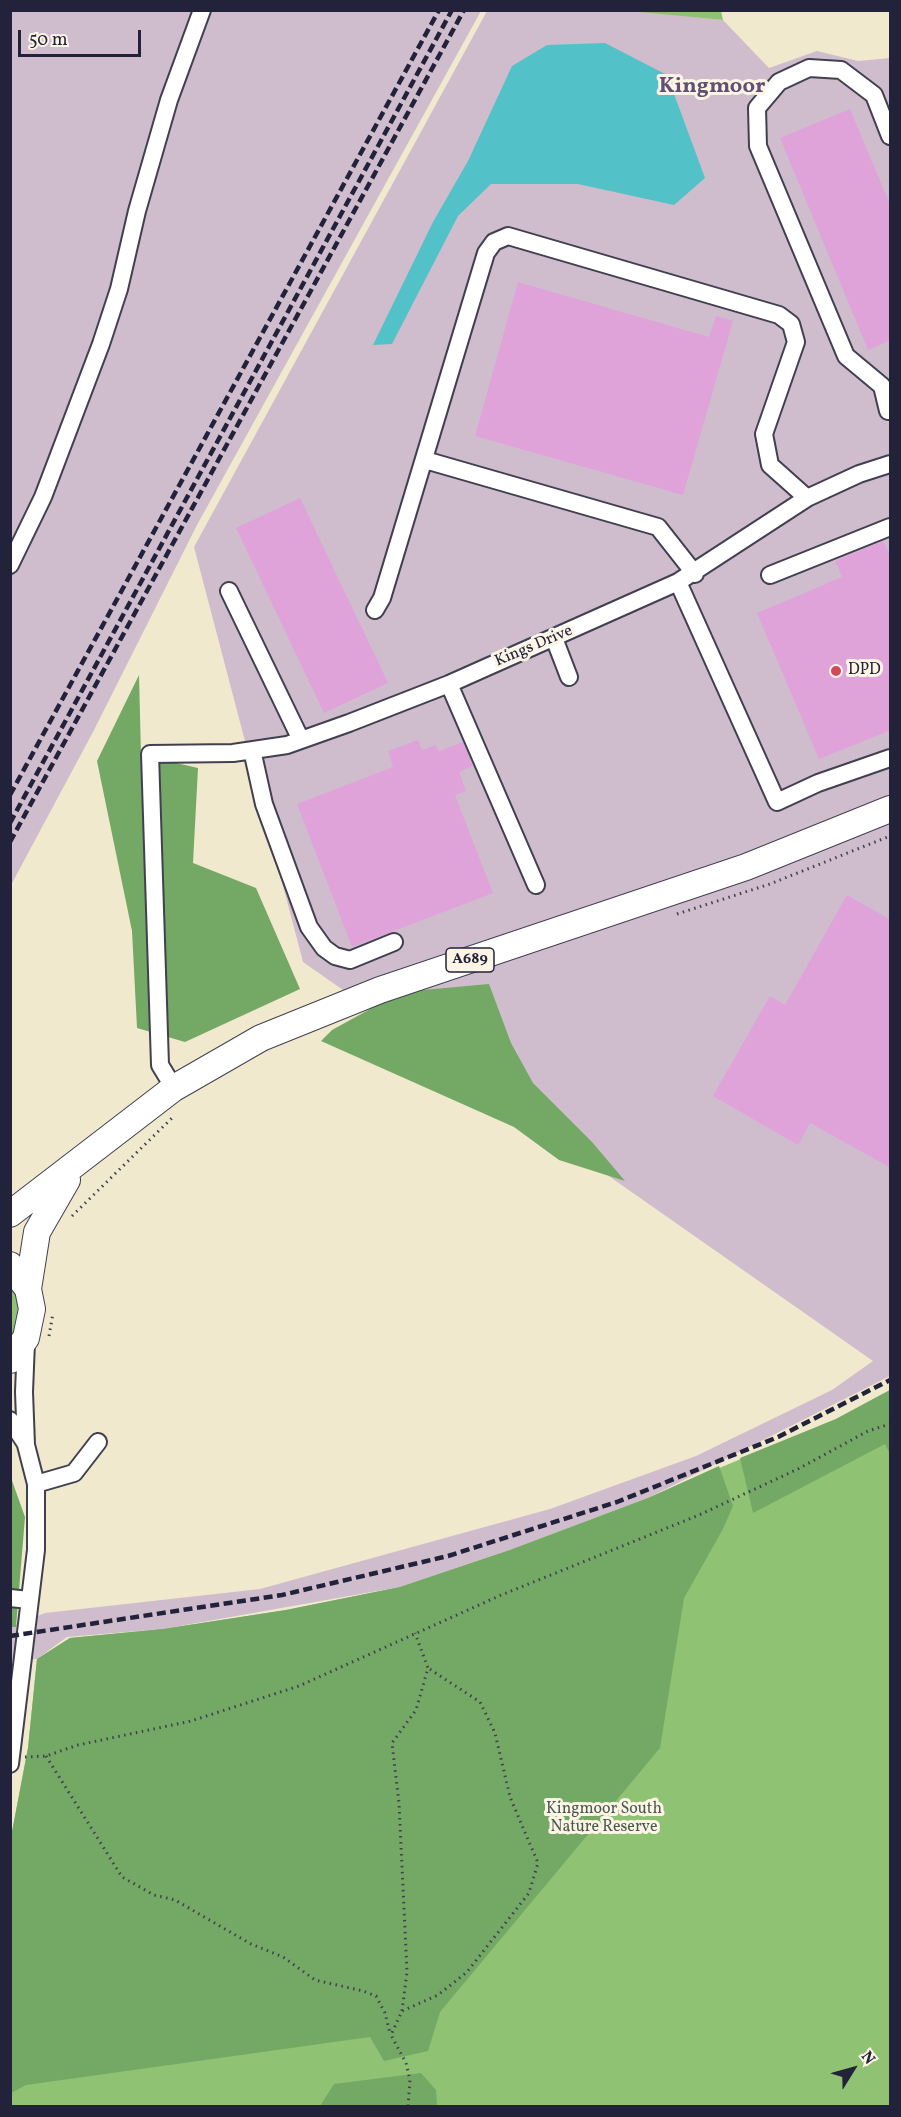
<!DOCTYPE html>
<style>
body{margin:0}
#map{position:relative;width:901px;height:2117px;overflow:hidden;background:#f1e9cd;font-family:Vollkorn,serif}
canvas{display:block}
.frame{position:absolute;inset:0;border:12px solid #22223b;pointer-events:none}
.north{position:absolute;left:823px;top:2039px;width:60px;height:60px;-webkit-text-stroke:4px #fcf5e5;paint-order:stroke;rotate:53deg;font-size:16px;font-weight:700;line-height:24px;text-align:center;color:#22223b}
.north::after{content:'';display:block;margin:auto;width:21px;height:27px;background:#22223b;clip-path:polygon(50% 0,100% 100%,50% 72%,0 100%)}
.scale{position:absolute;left:18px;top:30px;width:123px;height:27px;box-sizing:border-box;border:3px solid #22223b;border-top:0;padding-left:8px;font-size:18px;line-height:21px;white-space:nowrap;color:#22223b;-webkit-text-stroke:4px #fcf5e5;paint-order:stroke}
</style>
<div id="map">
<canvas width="901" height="2117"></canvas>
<div class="frame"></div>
<div class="north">N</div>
<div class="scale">50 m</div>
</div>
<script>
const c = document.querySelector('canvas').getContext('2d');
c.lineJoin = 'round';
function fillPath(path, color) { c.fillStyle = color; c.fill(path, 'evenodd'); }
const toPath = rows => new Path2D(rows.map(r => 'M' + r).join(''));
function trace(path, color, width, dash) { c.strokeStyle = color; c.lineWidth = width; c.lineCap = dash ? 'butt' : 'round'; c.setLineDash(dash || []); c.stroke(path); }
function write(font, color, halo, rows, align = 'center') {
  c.font = font + ' Vollkorn,serif'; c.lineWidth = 6; c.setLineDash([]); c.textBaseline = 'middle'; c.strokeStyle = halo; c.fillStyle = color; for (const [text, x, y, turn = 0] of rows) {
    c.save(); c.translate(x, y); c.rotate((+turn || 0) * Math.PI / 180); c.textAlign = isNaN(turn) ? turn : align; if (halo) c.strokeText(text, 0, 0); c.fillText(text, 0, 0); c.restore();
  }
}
const industrial = toPath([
 [630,10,723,20,769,68,817,51,858,61,890,58,890,1376,648,1498,510,1550,400,1587,163,1629,67,1637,37,1659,11,1662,11,1627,45,1613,260,1589,550,1509,696,1456,832,1390,873,1361,303,962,194,547,487,11],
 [10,11,481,11,197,525,93,732,11,885]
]);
const green = toPath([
 [630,11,721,11,723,20],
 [10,1279,23,1308,10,1345],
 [890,1390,890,2106,11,2106,11,1837,28,1748,37,1659,70,1638,163,1629,286,1610,400,1587,510,1550,648,1498,836,1419]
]);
const forest = toPath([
 [139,675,141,755,198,768,193,863,256,888,300,989,185,1042,137,1028,132,931,97,761],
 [489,984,511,1043,533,1083,592,1142,625,1181,559,1160,514,1127,321,1041,332,1030,401,992],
 [890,1390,890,1454,885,1444,753,1513,740,1458,836,1419],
 [719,1466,733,1506,723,1529,684,1598,660,1748,440,2012,428,2051,384,2061,370,2037,26,2085,11,2093,11,1837,28,1748,37,1659,70,1638,163,1629,286,1610,400,1587,510,1550,648,1498],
 [10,1475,25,1517,16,1627,11,1627],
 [421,2073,436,2090,437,2106,320,2106,334,2084]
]);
const water = toPath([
 [605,43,667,75,705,178,674,205,578,184,491,184,458,216,392,344,373,345,433,222,468,161,512,66,547,45]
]);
const building = toPath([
 [850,109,891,207,891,340,868,350,780,138],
 [518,282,709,337,716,316,733,321,683,495,475,436],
 [300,498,388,683,324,713,236,528],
 [883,541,891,557,891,730,819,759,757,613,842,577,835,561],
 [418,740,422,750,435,745,439,751,463,742,473,766,459,772,466,791,455,795,493,893,352,947,297,804,393,767,388,751],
 [847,895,891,920,891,1168,810,1123,798,1145,713,1096,770,996,785,1005]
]);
const path = toPath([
 [677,914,770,884,890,836],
 [72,1216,174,1116],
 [49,1336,53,1313],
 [46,1756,122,1877,154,1895,175,1900,251,1944,283,1957,315,1980,363,1991,376,1996,385,2013,390,2033],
 [25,1757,46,1756,78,1745,191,1721,299,1686,499,1596,699,1515,798,1469,868,1431,890,1424],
 [402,2011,407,1972,399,1803,392,1743,416,1710,428,1668,415,1633],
 [408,2106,410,2080,406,2063,391,2035,402,2011,438,1995,467,1972,529,1893,538,1863,510,1797,495,1733,480,1702,428,1668]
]);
const minor = toPath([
 [888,411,882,386,846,356,758,146,757,108,779,82,809,68,841,70,874,95,890,136],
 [425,460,658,527,695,574],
 [10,565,43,497,101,344,119,289,137,211,169,100,202,10],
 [770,575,890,527],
 [678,582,777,802,818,783,890,758],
 [229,591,301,740],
 [375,610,382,598,486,253,494,242,508,236,779,315,791,324,796,342,764,434,770,465,807,498],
 [554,638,569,677],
 [449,684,536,885],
 [252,750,264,804,309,927,324,948,335,956,350,960,394,942],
 [174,1088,160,1065,150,754,233,753,287,745,349,723,449,684,678,582,807,498,859,474,890,464],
 [10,1420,26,1444],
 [36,1484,74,1473,98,1442],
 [10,1598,29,1600],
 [10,1764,36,1550,36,1484,26,1445,24,1392,26,1342]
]);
const highway = toPath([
 [10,1214,174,1088,261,1038,380,990,746,867,890,809],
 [10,1265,28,1289,32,1309,26,1338,10,1360],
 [28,1289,37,1232,67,1180]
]);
const rail = toPath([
 [10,795,439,10],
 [10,823,452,10],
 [10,842,464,10],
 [10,1636,282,1595,448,1556,617,1502,778,1437,890,1380]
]);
const markers = [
 [836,671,6,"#d1495b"]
];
const shields = [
 [470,960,48]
];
const shieldNames = [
 ["A689",470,960]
];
const streetNames = [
 ["Kings Drive",534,647,-23]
];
const poiNames = [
 ["DPD",848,671]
];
const parkNames = [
 ["Kingmoor South",604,1810],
 ["Nature Reserve",604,1828]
];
const districtNames = [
 ["Kingmoor",712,88]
];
fillPath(industrial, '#cfbdce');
fillPath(green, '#90c273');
fillPath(forest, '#74a865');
fillPath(water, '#53c1c8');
fillPath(building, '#dfa3da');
trace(minor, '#414051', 20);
trace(highway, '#414051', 28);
trace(path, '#414051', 3, [1.5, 4.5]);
trace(minor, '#fff', 16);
trace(highway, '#fff', 26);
trace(rail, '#22223b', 4.5, [9, 4.5]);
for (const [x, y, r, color] of markers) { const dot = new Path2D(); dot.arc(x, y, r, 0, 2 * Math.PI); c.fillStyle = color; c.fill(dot); trace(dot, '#fcf5e5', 2); }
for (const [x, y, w] of shields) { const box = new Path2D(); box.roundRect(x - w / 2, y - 12, w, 24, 4.5); c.fillStyle = '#fcf5e5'; c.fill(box); trace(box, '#22223b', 1.5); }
write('bold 15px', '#22223b', null, shieldNames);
write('16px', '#22223b', '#fcf5e5', streetNames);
write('16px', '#22223b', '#fcf5e5', poiNames, 'left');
write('16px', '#485a4f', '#fcf5e5', parkNames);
write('bold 22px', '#644f73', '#fcf5e5', districtNames);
</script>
